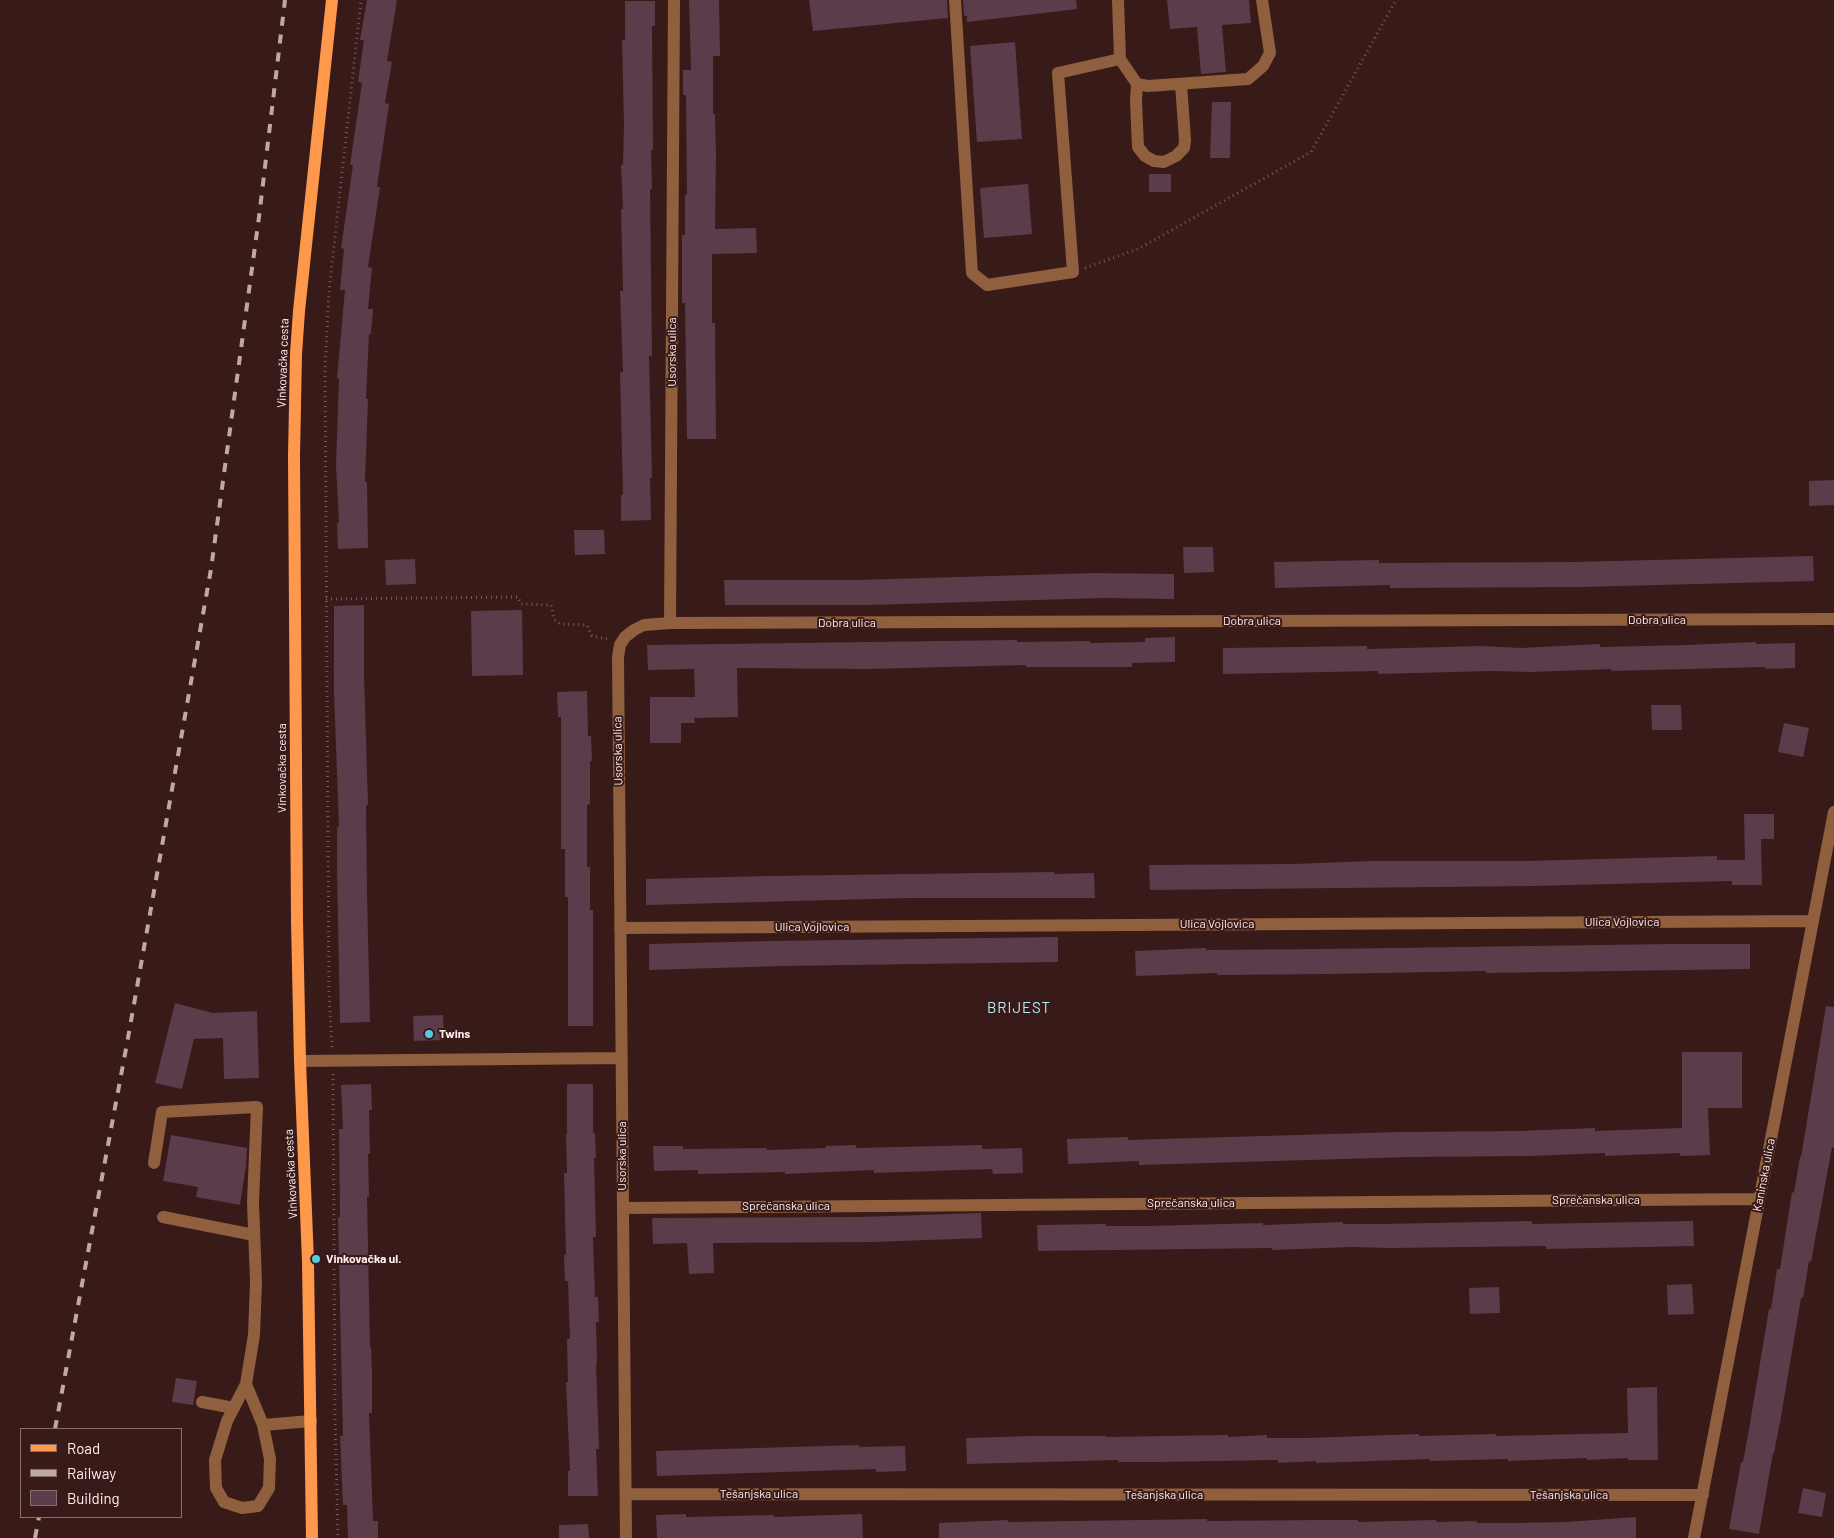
<!DOCTYPE html>
<meta charset="utf-8">
<style>
body{margin:0}
#map{position:relative;width:1834px;height:1538px;overflow:hidden;background:#381a19;font-family:Barlow,sans-serif}
canvas{display:block}
.legend{position:absolute;left:20px;top:1428px;width:162px;height:90px;box-sizing:border-box;background:#381a19;border:1px solid #886f6d;margin:0;padding:6px 9px;list-style:none;font-size:15px;color:#ffeeec}
.legend li{display:flex;align-items:center;gap:10px;height:25px}
.legend b{width:25px;border:1px solid #886f6d}
</style>
<div id="map">
<canvas width="1834" height="1538"></canvas>
<ul class="legend">
<li><b style="height:6px;background:#fe994c"></b>Road</li>
<li><b style="height:6px;background:#bea9a7"></b>Railway</li>
<li><b style="height:14px;background:#5a3c4b"></b>Building</li>
</ul>
</div>
<script>
const c = document.querySelector('canvas').getContext('2d');
c.lineJoin = 'round';
function fillPath(path, color) { c.fillStyle = color; c.fill(path, 'evenodd'); }
const toPath = rows => new Path2D(rows.map(r => 'M' + r).join(''));
function trace(path, color, width, dash) { c.strokeStyle = color; c.lineWidth = width; c.lineCap = dash ? 'butt' : 'round'; c.setLineDash(dash || []); c.stroke(path); }
function write(font, color, halo, rows, align = 'center') {
  c.font = font + ' Barlow,sans-serif'; c.lineWidth = 4; c.setLineDash([]); c.textBaseline = 'middle'; c.strokeStyle = halo; c.fillStyle = color; for (const [text, x, y, turn = 0] of rows) {
    c.save(); c.translate(x, y); c.rotate((+turn || 0) * Math.PI / 180); c.textAlign = isNaN(turn) ? turn : align; if (halo) c.strokeText(text, 0, 0); c.fillText(text, 0, 0); c.restore();
  }
}
const building = toPath([
 [367,0,397,0,387,61,392,62,385,103,389,104,377,187,380,187,368,267,372,268,368,309,373,309,371,334,369,334,366,399,368,399,365,482,367,482,368,548,338,549,337,523,339,523,336,465,339,378,337,378,345,290,340,290,344,249,341,248,353,165,350,165,362,83,358,82,364,40,360,40],
 [689,0,719,0,720,56,713,56,713,114,715,114,716,155,715,229,756,228,757,253,712,254,712,323,715,323,716,439,687,439,685,303,682,303,682,235,685,235,685,195,687,195,686,95,683,95,683,70,691,70],
 [809,0,947,0,948,18,813,31],
 [963,0,1076,0,1077,9,967,22,967,16,964,16],
 [1167,0,1249,0,1251,23,1222,25,1226,72,1201,74,1197,27,1170,29],
 [625,1,655,1,655,26,652,26,653,150,651,150,652,189,650,189,652,356,649,356,652,478,650,478,651,520,621,521,621,495,623,495,620,372,623,372,620,291,623,291,621,209,623,209,621,165,623,165,624,125,622,40,625,40],
 [1015,42,1022,139,977,142,970,46],
 [1212,102,1231,102,1230,158,1210,158],
 [1149,174,1171,174,1171,192,1149,192],
 [1028,184,1032,234,984,238,980,188],
 [1834,480,1834,505,1809,506,1809,481],
 [574,530,604,530,605,554,575,555],
 [1183,547,1213,547,1214,572,1184,573],
 [1813,556,1814,581,1581,587,1390,588,1390,585,1275,588,1274,562,1379,560,1379,563,1573,562],
 [415,559,416,584,386,585,385,560],
 [1094,573,1174,574,1174,599,1103,598,870,605,725,605,724,580,856,580],
 [364,605,364,674,368,805,366,805,367,894,370,1022,340,1023,337,869,337,827,339,827,334,692,334,606],
 [522,610,523,675,472,676,471,611],
 [1175,637,1175,662,1132,663,1132,667,1026,667,1026,665,869,669,737,668,738,717,694,718,695,723,681,723,681,743,650,743,650,697,695,697,694,669,648,670,647,645,1017,640,1017,642,1090,641,1090,643,1145,642,1145,638],
 [1756,642,1756,644,1795,643,1795,668,1766,669,1765,667,1611,671,1611,669,1531,672,1492,671,1378,674,1378,671,1223,674,1223,648,1367,646,1367,649,1481,646,1521,648,1600,644,1600,647,1687,645],
 [587,691,588,736,591,736,592,761,590,761,590,804,587,805,587,867,590,867,590,910,593,910,593,1026,568,1026,568,897,565,897,565,849,561,849,561,717,558,717,557,692],
 [1651,705,1681,705,1682,730,1652,730],
 [1784,723,1809,728,1803,757,1778,752],
 [1744,814,1774,814,1774,839,1761,839,1762,885,1732,885,1732,881,1532,886,1150,890,1149,865,1294,864,1369,861,1524,861,1717,856,1717,860,1745,860],
 [1054,872,1054,874,1094,873,1095,898,910,898,646,905,646,879,768,876],
 [1058,937,1058,962,782,966,649,970,649,944,771,941],
 [1671,944,1750,944,1750,969,1486,973,1486,971,1330,974,1217,975,1217,973,1136,976,1135,951,1206,948,1206,950,1322,949],
 [175,1003,213,1013,257,1011,259,1078,224,1079,223,1038,194,1039,182,1089,155,1083],
 [1826,1006,1834,1007,1834,1148,1832,1147,1811,1262,1809,1261,1803,1298,1801,1298,1781,1417,1774,1453,1773,1453,1759,1534,1729,1529,1741,1462,1743,1462,1750,1423,1769,1309,1771,1309,1777,1269,1780,1269,1792,1192,1794,1193,1800,1157,1801,1157],
 [443,1015,444,1040,414,1041,413,1016],
 [1682,1052,1742,1052,1742,1108,1708,1108,1710,1155,1680,1156,1680,1153,1605,1156,1605,1153,1529,1156,1411,1157,1139,1165,1139,1161,1068,1164,1067,1139,1128,1137,1128,1140,1398,1132,1518,1131,1595,1128,1595,1131,1682,1128],
 [371,1084,372,1110,369,1110,370,1154,368,1154,369,1197,367,1197,370,1348,371,1348,372,1373,372,1413,369,1413,373,1521,378,1521,378,1538,348,1538,347,1505,343,1505,340,1436,343,1436,338,1217,340,1217,339,1129,343,1129,341,1085],
 [567,1084,593,1084,593,1133,595,1133,596,1158,594,1158,596,1237,593,1237,595,1297,598,1297,599,1322,596,1322,597,1363,596,1363,599,1449,596,1449,598,1496,568,1496,568,1471,570,1471,566,1382,568,1382,567,1339,570,1339,568,1281,565,1281,564,1255,566,1255,564,1173,567,1173,566,1134,567,1134],
 [171,1135,247,1148,246,1166,240,1205,196,1197,198,1187,163,1181],
 [856,1145,856,1148,982,1145,982,1149,1022,1148,1023,1173,993,1174,992,1169,874,1173,874,1170,785,1174,785,1172,698,1174,698,1170,654,1171,653,1146,683,1146,683,1149,767,1148,767,1150,826,1148,826,1146],
 [981,1213,982,1238,874,1242,713,1243,714,1273,689,1274,687,1243,653,1244,652,1218,861,1217],
 [1532,1221,1532,1224,1693,1221,1694,1246,1546,1249,1546,1246,1391,1248,1352,1247,1272,1250,1272,1248,1038,1251,1037,1225,1106,1224,1106,1226,1147,1226,1263,1223,1263,1225,1343,1222,1343,1224,1381,1224],
 [1692,1284,1694,1314,1668,1315,1667,1285],
 [1499,1287,1500,1313,1470,1314,1469,1288],
 [176,1378,197,1381,193,1405,172,1402],
 [1657,1387,1658,1460,1628,1460,1628,1458,1587,1460,1587,1458,1508,1461,1508,1459,1430,1461,1430,1459,1316,1463,1316,1461,1278,1463,1278,1460,1158,1462,1118,1462,1118,1460,967,1464,966,1438,1031,1436,1106,1436,1106,1437,1228,1435,1228,1437,1267,1435,1267,1438,1307,1438,1419,1434,1419,1436,1496,1434,1496,1436,1628,1433,1627,1388],
 [859,1445,859,1447,905,1446,906,1471,876,1472,876,1469,657,1476,656,1451],
 [1803,1488,1826,1493,1822,1517,1798,1513],
 [686,1514,686,1517,774,1515,774,1517,862,1514,863,1538,657,1538,656,1515],
 [1636,1517,1636,1538,939,1538,939,1523,1008,1520,1008,1522,1207,1519,1207,1521,1322,1520,1358,1520,1358,1522,1436,1520,1437,1522,1477,1521,1477,1523,1512,1523,1566,1522],
 [588,1524,589,1538,559,1538,559,1525]
]);
const path = toPath([
 [1085,268,1138,249,1311,152,1396,0],
 [326,599,518,597,521,604,551,605,554,619,560,624,587,625,592,636,607,639],
 [332,1047,329,995,325,370,329,292,361,0],
 [333,1074,335,1416,338,1538]
]);
const minor = toPath([
 [955,0,972,273,987,285,1073,272,1058,73,1120,59],
 [1118,0,1120,59,1137,84,1148,86,1248,79,1263,66,1270,53,1262,0],
 [1137,84,1136,101,1138,147,1145,156,1154,161,1164,162,1176,156,1184,148,1185,140,1181,84],
 [670,623,1834,619],
 [620,928,1813,921],
 [300,1061,622,1058],
 [154,1163,162,1112,257,1107,253,1202,256,1282,254,1335,246,1384],
 [623,1208,1759,1199],
 [163,1217,254,1235],
 [202,1402,234,1408],
 [263,1425,246,1384,227,1421,215,1460,216,1488,224,1502,242,1508,258,1506,269,1488,270,1459,263,1425,311,1421],
 [626,1494,1703,1495],
 [626,1538,618,657,620,645,625,637,634,630,644,625,670,623,674,0],
 [1694,1538,1834,812]
]);
const major = toPath([
 [312,1538,308,1262,300,1061,297,921,294,456,296,354,299,311,332,0]
]);
const rail = toPath([
 [55,1429,128,1038,211,569,259,217,285,0],
 [35,1538,39,1517]
]);
const markers = [
 [429,1034,5,"#56c9e1"],
 [316,1259,5,"#56c9e1"]
];
const streetNames = [
 ["Usorska ulica",672,352,-90],
 ["Vinkovačka cesta",283,363,-88],
 ["Dobra ulica",1657,620],
 ["Dobra ulica",1252,621],
 ["Dobra ulica",847,623],
 ["Usorska ulica",618,751,-91],
 ["Vinkovačka cesta",282,768,-90],
 ["Ulica Vojlovica",1622,922],
 ["Ulica Vojlovica",1217,924],
 ["Ulica Vojlovica",812,927],
 ["Usorska ulica",622,1156,-90],
 ["Vinkovačka cesta",291,1174,-93],
 ["Kaninska ulica",1764,1175,-79],
 ["Sprečanska ulica",1596,1200],
 ["Sprečanska ulica",1191,1203],
 ["Sprečanska ulica",786,1206],
 ["Tešanjska ulica",759,1494],
 ["Tešanjska ulica",1164,1495],
 ["Tešanjska ulica",1569,1495]
];
const poiNames = [
 ["Twins",439,1034],
 ["Vinkovačka ul.",326,1259]
];
const quarterNames = [
 ["BRIJEST",1019,1008]
];
fillPath(building, '#5a3c4b');
trace(path, '#745a59', 3, [1, 4]);
trace(minor, '#905f3d', 12);
trace(major, '#fe994c', 12);
trace(rail, '#bea9a7', 4, [9, 9]);
for (const [x, y, r, color] of markers) { const dot = new Path2D(); dot.arc(x, y, r, 0, 2 * Math.PI); c.fillStyle = color; c.fill(dot); trace(dot, '#381a19', 2); }
write('12px', '#ffeeec', '#381a19', streetNames);
write('bold 12px', '#ffeeec', '#381a19', poiNames, 'left');
c.letterSpacing = '1px';
write('15px', '#b3ebf8', '#381a19', quarterNames);
c.letterSpacing = '0px';
</script>
